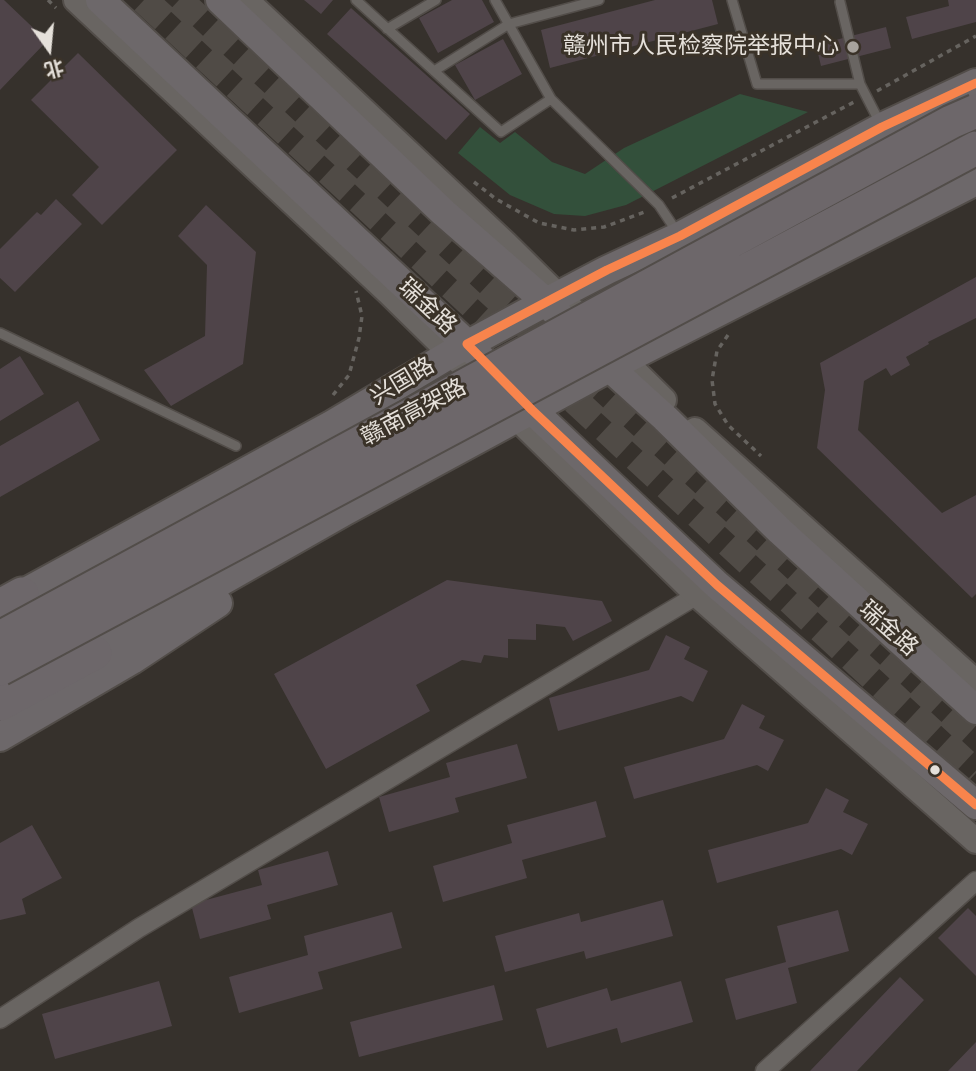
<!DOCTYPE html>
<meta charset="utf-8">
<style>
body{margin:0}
#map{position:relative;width:976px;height:1071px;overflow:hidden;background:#36312c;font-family:"Archivo Narrow","Noto Sans SC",sans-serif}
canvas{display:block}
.north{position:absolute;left:14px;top:14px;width:70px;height:70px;-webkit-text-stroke:5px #3a3228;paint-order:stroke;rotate:165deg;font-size:19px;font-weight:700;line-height:28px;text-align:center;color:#e5e0da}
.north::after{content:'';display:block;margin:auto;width:24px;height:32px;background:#e5e0da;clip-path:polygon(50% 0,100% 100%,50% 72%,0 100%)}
</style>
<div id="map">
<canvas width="976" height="1071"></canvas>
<div class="north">北</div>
</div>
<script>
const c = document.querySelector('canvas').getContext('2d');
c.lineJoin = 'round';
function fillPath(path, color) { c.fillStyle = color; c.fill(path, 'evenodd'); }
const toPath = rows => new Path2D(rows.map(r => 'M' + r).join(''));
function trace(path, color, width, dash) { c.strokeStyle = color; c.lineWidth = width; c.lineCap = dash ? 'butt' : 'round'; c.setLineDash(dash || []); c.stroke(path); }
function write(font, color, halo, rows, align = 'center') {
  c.font = font + ' "Archivo Narrow","Noto Sans SC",sans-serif'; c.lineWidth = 6; c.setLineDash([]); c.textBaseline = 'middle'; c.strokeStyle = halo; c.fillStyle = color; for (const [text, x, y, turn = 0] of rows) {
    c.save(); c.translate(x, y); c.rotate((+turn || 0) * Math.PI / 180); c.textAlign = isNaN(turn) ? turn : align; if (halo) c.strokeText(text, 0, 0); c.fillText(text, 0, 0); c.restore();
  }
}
const green = toPath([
 [740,94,808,112,626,205,585,216,554,214,510,195,458,153,480,127,500,143,515,132,552,162,585,174,624,148]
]);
const building = toPath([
 [0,0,4,0,47,41,0,90],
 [304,0,333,0,321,14],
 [452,0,482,0,494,22,438,53,419,18],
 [655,0,712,0,718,24,550,68,541,30],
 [948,0,976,0,976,22,912,39,906,17,949,6],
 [351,8,470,114,446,140,327,34],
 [886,27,891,48,821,66,816,45],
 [503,39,522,74,475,100,455,65],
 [78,53,177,150,102,225,72,195,99,167,31,100],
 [56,199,82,224,15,292,0,278,0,249,37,212,41,215],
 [206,205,256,252,243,364,171,406,144,370,205,336,207,265,178,236],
 [976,277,976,318,928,342,929,344,906,357,910,365,891,376,886,368,864,381,858,430,942,513,976,495,976,594,972,598,817,448,825,390,820,363],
 [20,356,44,394,0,421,0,369],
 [78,401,100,440,0,497,0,446],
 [447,580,602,601,612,621,573,641,565,627,536,624,536,640,508,639,508,658,484,655,481,663,462,660,416,685,430,711,326,769,274,674],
 [666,635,690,647,684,659,708,671,693,702,681,696,558,731,549,698,649,670],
 [742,704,765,716,759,728,784,740,768,771,757,765,634,799,624,767,724,739],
 [517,744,527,778,455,798,459,812,389,832,379,797,450,777,446,763],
 [826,788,849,800,843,812,868,824,852,855,841,849,717,883,708,850,808,823],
 [596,801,606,837,522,860,527,878,443,902,433,866,512,843,507,825],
 [32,825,62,878,22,899,26,914,0,920,0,843],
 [328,851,338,885,267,905,271,919,200,939,191,904,262,885,258,870],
 [663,900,673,936,586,959,584,951,505,972,495,936,579,913,581,922],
 [968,908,976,916,976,976,938,938],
 [838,910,849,951,788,968,797,1003,736,1020,725,979,786,962,777,926],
 [392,912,402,948,318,972,323,989,239,1013,229,977,308,955,304,936],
 [900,977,924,1000,857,1071,810,1071],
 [159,981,172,1026,55,1059,42,1014],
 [681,981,693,1022,621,1043,617,1028,547,1048,536,1009,607,988,611,1001],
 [494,985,503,1020,359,1057,350,1022],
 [976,1042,976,1071,948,1071]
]);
const primaryTunnel = toPath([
 [144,0,976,773],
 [179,0,472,275,976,739]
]);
const path = toPath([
 [48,0,56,8],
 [877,91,976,36],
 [474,182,496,199,539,223,574,230,604,227,647,211],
 [672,198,854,102],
 [728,335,717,351,712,380,715,404,728,425,761,456],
 [333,395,349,375,359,338,362,316,356,291]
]);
const lane = toPath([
 [356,0,501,132,551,99],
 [495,0,551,99,659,205,677,232],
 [732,0,757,84,860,84,880,123],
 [840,2,860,84],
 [387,29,436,0],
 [434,71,509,24,599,0],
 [0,333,236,446]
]);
const street = toPath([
 [0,1019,139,928,704,591],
 [765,1071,976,881]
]);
const secondary = toPath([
 [76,0,388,292,697,595,976,841],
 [246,0,506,244,664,400],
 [695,430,976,682]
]);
const primary = toPath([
 [100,0,467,344,532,410,717,585,976,805],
 [220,0,444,213,546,302,610,368,665,418,780,531,976,710],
 [22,594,333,424,452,353,546,302,607,270,680,236,882,127,976,83],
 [95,653,345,511,624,360,976,181],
 [0,737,132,660,218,603]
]);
const highway = toPath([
 [0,606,22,594],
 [0,704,95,653]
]);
const highwayBridge = toPath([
 [0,638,951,122,976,111],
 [0,669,976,148]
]);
const bus1 = toPath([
 [976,83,882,127,680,236,607,270,467,344,532,410,717,585,976,805]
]);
const markers = [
 [853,47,7,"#a8a39d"],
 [935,770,6,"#e5e0da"]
];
const poiNames = [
 ["赣州市人民检察院举报中心",839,47]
];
const streetNames = [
 ["瑞金路",427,307,43],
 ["兴国路",403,382,-31],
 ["赣南高架路",414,413,-28],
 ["瑞金路",888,629,42]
];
fillPath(green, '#33503b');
fillPath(building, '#4f4449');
trace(primaryTunnel, '#504b46', 28, [28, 14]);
trace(lane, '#524d49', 12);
trace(street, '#524d49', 21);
trace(secondary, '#524d49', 28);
trace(primary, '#524d49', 32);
trace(highway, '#524d49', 37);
trace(path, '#66635f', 3.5, [5, 5]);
trace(lane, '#696562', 9);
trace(street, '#696562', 18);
trace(secondary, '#696562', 24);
trace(primary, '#6d686a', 28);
trace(highway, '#6d676a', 33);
trace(highwayBridge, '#524d49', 37, []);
trace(highwayBridge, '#6d676a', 33);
trace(bus1, '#f8844c', 9);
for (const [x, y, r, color] of markers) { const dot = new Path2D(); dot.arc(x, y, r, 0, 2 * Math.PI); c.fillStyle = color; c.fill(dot); trace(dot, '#3a3228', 2.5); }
write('23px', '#e5e0da', '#3a3228', poiNames, 'right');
write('23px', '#e5e0da', '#3a3228', streetNames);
</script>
